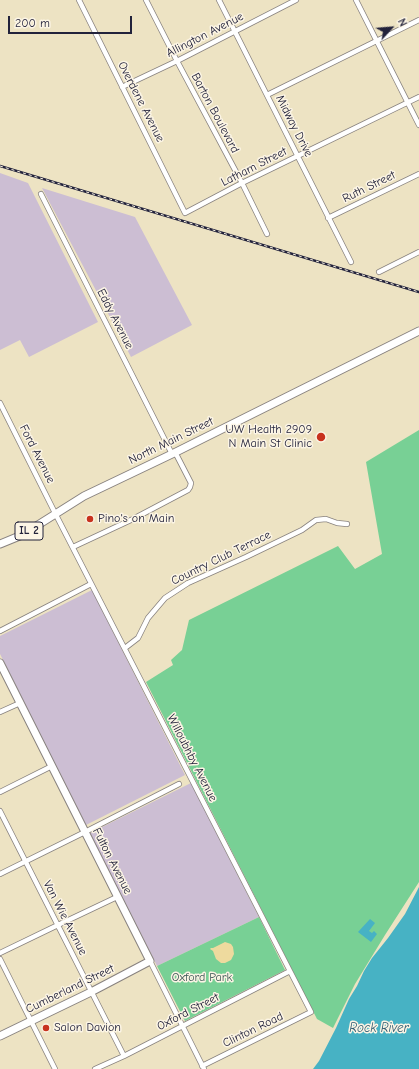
<!DOCTYPE html>
<style>
body{margin:0}
#map{position:relative;width:419px;height:1069px;overflow:hidden;background:#ede3c3;font-family:"Comic Neue",sans-serif}
canvas{display:block}
.north{position:absolute;left:371px;top:8px;width:40px;height:40px;-webkit-text-stroke:3px #fcf5e5;paint-order:stroke;rotate:64deg;font-size:11px;font-weight:700;line-height:16px;text-align:center;color:#22223b}
.north::after{content:'';display:block;margin:auto;width:14px;height:18px;background:#22223b;clip-path:polygon(50% 0,100% 100%,50% 72%,0 100%)}
.scale{position:absolute;left:8px;top:16px;width:124px;height:18px;box-sizing:border-box;border:2px solid #22223b;border-top:0;padding-left:5px;font-size:12px;line-height:14px;white-space:nowrap;color:#22223b;-webkit-text-stroke:3px #fcf5e5;paint-order:stroke}
</style>
<div id="map">
<canvas width="419" height="1069"></canvas>
<div class="north">N</div>
<div class="scale">200 m</div>
</div>
<script>
const c = document.querySelector('canvas').getContext('2d');
c.lineJoin = 'round';
function fillPath(path, color) { c.fillStyle = color; c.fill(path, 'evenodd'); }
const toPath = rows => new Path2D(rows.map(r => 'M' + r).join(''));
function trace(path, color, width, dash) { c.strokeStyle = color; c.lineWidth = width; c.lineCap = dash ? 'butt' : 'round'; c.setLineDash(dash || []); c.stroke(path); }
function write(font, color, halo, rows, align = 'center') {
  c.font = font + ' "Comic Neue",sans-serif'; c.lineWidth = 3; c.setLineDash([]); c.textBaseline = 'middle'; c.strokeStyle = halo; c.fillStyle = color; for (const [text, x, y, turn = 0] of rows) {
    c.save(); c.translate(x, y); c.rotate((+turn || 0) * Math.PI / 180); c.textAlign = isNaN(turn) ? turn : align; if (halo) c.strokeText(text, 0, 0); c.fillText(text, 0, 0); c.restore();
  }
}
const industrial = toPath([
 [0,173,28,183,98,322,29,357,20,340,0,350],
 [42,188,135,217,192,325,131,357],
 [92,590,185,775,86,825,0,654,0,636],
 [191,783,259,917,157,966,90,833]
]);
const green = toPath([
 [419,430,419,882,385,935,355,984,333,1028,317,1019,146,682,173,665,171,660,182,650,189,620,338,546,355,569,382,554,366,462],
 [259,917,285,970,185,1021,157,966]
]);
const sand = toPath([
 [225,942,231,944,233,947,234,954,231,960,225,963,221,963,216,959,213,951,210,949,211,948,213,948]
]);
const water = toPath([
 [419,887,419,1069,313,1069,319,1061,336,1028,349,999,357,986,364,971,372,958,388,938,405,914],
 [370,919,375,923,369,931,372,933,374,931,377,934,371,942,358,932]
]);
const street = toPath([
 [79,0,185,213,242,183,419,97],
 [146,0,177,61,242,183,267,234],
 [219,0,351,262],
 [356,0,419,125],
 [122,87,177,61,296,0],
 [267,95,419,20],
 [41,194,172,454],
 [328,218,419,174],
 [379,272,419,252],
 [0,403,55,513,311,1012,202,1066],
 [73,547,133,519,188,490,190,487,191,483,175,452],
 [0,631,91,584],
 [125,648,138,638,148,618,165,598,188,583,246,557,302,530,316,520,326,519,337,523,347,524],
 [0,712,20,703],
 [0,792,52,766],
 [0,811,124,1056],
 [0,874,85,832,179,784],
 [0,953,58,925,117,897],
 [0,959,55,1069],
 [150,961,204,1069],
 [95,1069,124,1056,290,971]
]);
const secondary = toPath([
 [0,663,150,961,91,992,0,1036]
]);
const primary = toPath([
 [0,544,22,535,84,496,172,454,419,331]
]);
const rail = toPath([
 [0,166,419,292]
]);
const markers = [
 [321,437,5,"#c8321e"],
 [90,519,4,"#c8321e"],
 [46,1028,4,"#c8321e"]
];
const shields = [
 [29,531,28]
];
const shieldNames = [
 ["IL 2",29,531]
];
const streetNames = [
 ["Allington Avenue",205,35,-27],
 ["Overdene Avenue",141,102,63],
 ["Barton Boulevard",215,113,62],
 ["Midway Drive",294,126,63],
 ["Latham Street",254,167,-27],
 ["Ruth Street",369,187,-26],
 ["Eddy Avenue",115,319,63],
 ["North Main Street",171,441,-26],
 ["Ford Avenue",37,454,63],
 ["Country Club Terrace",221,558,-26],
 ["Willoubhby Avenue",192,758,63],
 ["Fulton Avenue",112,861,63],
 ["Van Wie Avenue",65,918,63],
 ["Cumberland Street",70,989,-26],
 ["Oxford Street",188,1012,-27],
 ["Clinton Road",253,1030,-26]
];
const poiNames = [
 ["UW Health 2909",312,430,"right"],
 ["N Main St Clinic",312,444,"right"],
 ["Pino's on Main",98,519],
 ["Salon Davion",54,1028]
];
const parkNames = [
 ["Oxford Park",202,978]
];
const waterNames = [
 ["Rock River",379,1028]
];
fillPath(industrial, '#ccbed3');
fillPath(green, '#78d095');
fillPath(sand, '#eeda9e');
fillPath(water, '#47b2c4');
trace(street, '#88827f', 6);
trace(secondary, '#88827f', 9);
trace(primary, '#88827f', 9);
trace(street, '#fff', 4.5);
trace(secondary, '#fff', 7);
trace(primary, '#fff', 7);
trace(rail, '#22223b', 2.5);
trace(rail, '#fcf5e5', 1, [3]);
for (const [x, y, r, color] of markers) { const dot = new Path2D(); dot.arc(x, y, r, 0, 2 * Math.PI); c.fillStyle = color; c.fill(dot); trace(dot, '#fcf5e5', 1.5); }
for (const [x, y, w] of shields) { const box = new Path2D(); box.roundRect(x - w / 2, y - 9, w, 18, 3); c.fillStyle = '#fcf5e5'; c.fill(box); trace(box, '#22223b', 1); }
write('bold 11px', '#22223b', null, shieldNames);
write('12px', '#22223b', '#fcf5e5', streetNames);
write('12px', '#22223b', '#fcf5e5', poiNames, 'left');
write('12px', '#3c5656', '#fcf5e5', parkNames);
write('italic 13px', '#315c72', '#fcf5e5', waterNames);
</script>
